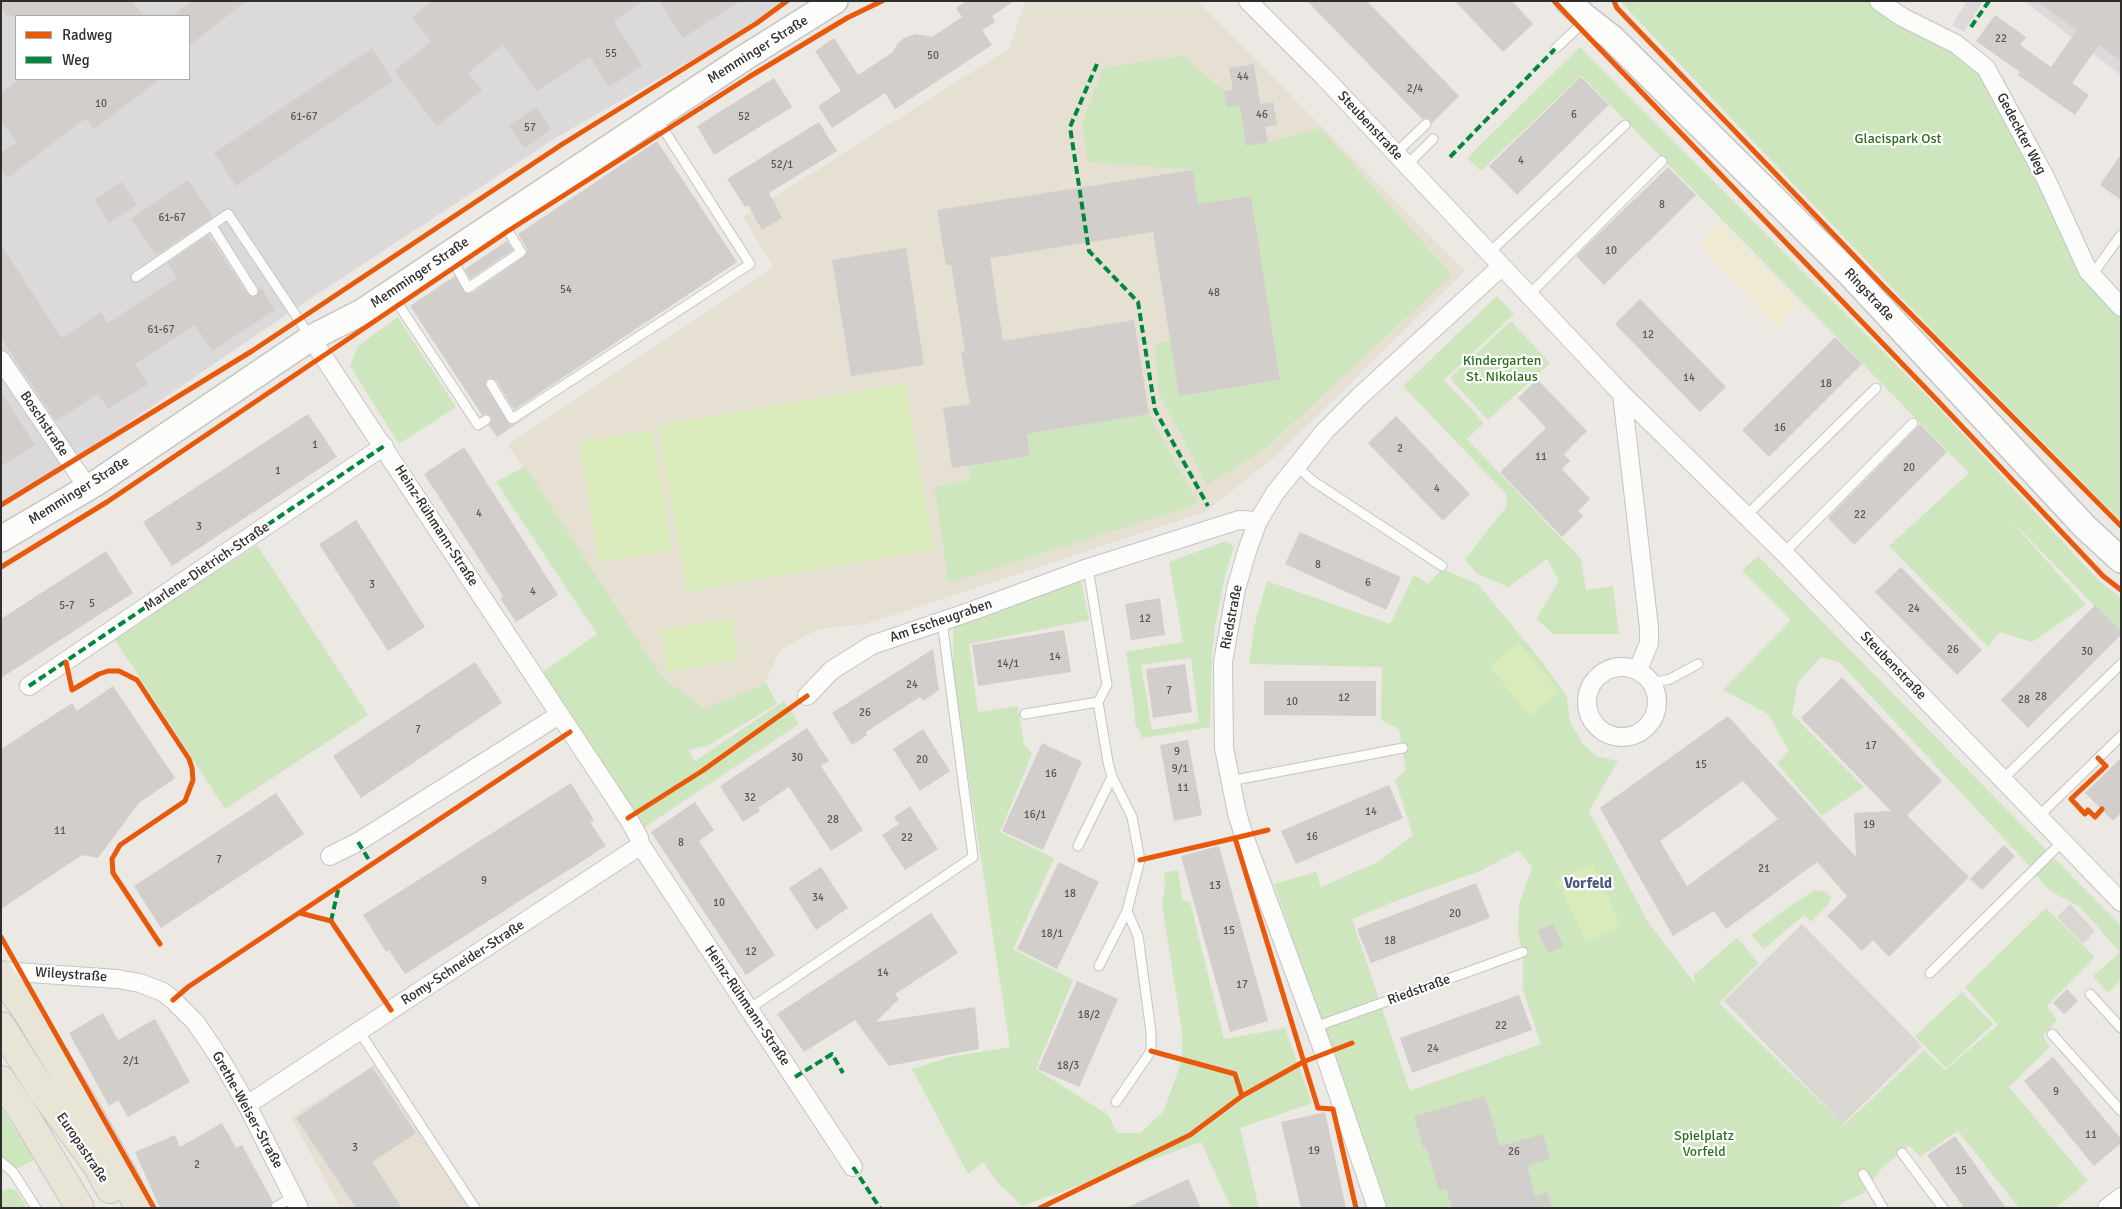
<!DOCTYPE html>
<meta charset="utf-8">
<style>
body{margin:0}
#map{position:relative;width:2122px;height:1209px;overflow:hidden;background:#ece8e4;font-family:Signika,sans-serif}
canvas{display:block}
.frame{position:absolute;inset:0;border:2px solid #2e2e2e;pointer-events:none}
.legend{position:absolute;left:15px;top:15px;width:175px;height:65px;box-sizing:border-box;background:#fff;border:1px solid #ababab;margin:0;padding:6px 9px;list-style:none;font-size:15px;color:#2e2e2e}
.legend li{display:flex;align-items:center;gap:10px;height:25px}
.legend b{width:25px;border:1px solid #ababab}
</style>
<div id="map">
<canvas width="2122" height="1209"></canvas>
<div class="frame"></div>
<ul class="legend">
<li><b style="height:6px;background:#e8590c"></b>Radweg</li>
<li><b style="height:6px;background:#00873e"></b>Weg</li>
</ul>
</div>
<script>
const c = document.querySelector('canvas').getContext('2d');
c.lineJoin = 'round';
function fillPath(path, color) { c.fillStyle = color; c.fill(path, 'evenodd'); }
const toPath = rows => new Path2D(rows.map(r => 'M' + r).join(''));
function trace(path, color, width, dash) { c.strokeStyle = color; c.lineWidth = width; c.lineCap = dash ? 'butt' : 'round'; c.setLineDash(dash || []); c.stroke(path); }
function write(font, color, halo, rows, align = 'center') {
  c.font = font + ' Signika,sans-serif'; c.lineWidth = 4.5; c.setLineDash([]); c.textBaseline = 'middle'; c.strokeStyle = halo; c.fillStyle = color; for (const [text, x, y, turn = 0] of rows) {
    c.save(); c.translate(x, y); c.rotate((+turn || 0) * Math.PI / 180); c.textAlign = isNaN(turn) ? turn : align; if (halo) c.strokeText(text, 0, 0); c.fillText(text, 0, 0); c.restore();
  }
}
const industrial = toPath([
 [1,1,787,1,757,23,557,137,299,306,79,456,1,505],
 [16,16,189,16,189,79,16,79],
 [1967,1,1983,1,1964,32,1952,25],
 [2024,1,2121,1,2121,75]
]);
const education = toPath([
 [1025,1,1197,1,1465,271,1277,455,1205,512,866,624,818,629,780,650,758,697,692,726,508,445,774,267,743,217,1010,48],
 [383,1060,482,1208,340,1208,291,1117]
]);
const green = toPath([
 [1620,1,1872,1,1955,46,1984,71,2121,314,2121,521,1936,334],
 [1580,47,1933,402,2099,581,2121,598,2121,633,2004,513,2086,605,2032,642,2000,632,1988,647,1889,546,1969,473,1583,77,1581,76,1481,171,1467,158],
 [1183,56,1224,91,1227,107,1248,106,1252,128,1243,129,1246,146,1268,142,1320,128,1452,275,1266,448,1207,485,1158,391,1155,343,1170,341,1179,396,1280,380,1251,196,1198,204,1193,170,1088,162,1082,124,1103,68],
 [1497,296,1514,314,1444,380,1484,423,1467,439,1581,559,1586,590,1613,586,1619,634,1554,634,1536,619,1559,581,1547,559,1508,587,1477,574,1465,559,1507,506,1506,494,1403,386],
 [398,317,456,407,399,444,350,366,358,346],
 [1511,321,1550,363,1488,420,1450,378],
 [1149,414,1198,504,948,583,935,487,970,480,968,466,1030,456,1027,434],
 [525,466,661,676,704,709,766,683,777,704,709,745,688,750,695,761,784,701,799,724,639,831,536,677,597,634,496,482],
 [1226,541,1234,547,1225,575,1215,627,1212,653,1210,727,1143,738,1135,724,1134,706,1126,652,1183,642,1169,562],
 [1191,658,1199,722,1152,730,1141,665],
 [257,545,368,715,225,809,114,638],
 [1758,556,2121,926,2121,980,2108,993,2093,976,2120,952,2080,907,2050,891,2021,857,1839,662,1821,657,1798,682,1792,714,1864,787,1822,816,1777,763,1789,751,1768,714,1723,690,1791,620,1742,571],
 [1442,569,1478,584,1543,663,1567,697,1570,722,1583,744,1596,756,1618,761,1589,811,1648,922,1695,984,1694,975,1737,938,1759,963,1719,1003,1844,1125,1924,1050,1945,1070,1998,1025,1965,987,2046,908,2095,957,2047,1006,2057,1020,2043,1036,2050,1047,2009,1087,2088,1181,2056,1208,2019,1208,1958,1131,1920,1157,1909,1145,1881,1169,1864,1193,1846,1201,1836,1208,1386,1208,1274,884,1316,872,1321,887,1378,862,1413,835,1395,780,1406,770,1399,729,1381,720,1382,667,1249,664,1254,627,1267,581,1390,624,1414,575,1428,584],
 [1518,851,1532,867,1519,904,1518,934,1523,952,1523,990,1541,1044,1410,1091,1352,919,1393,902,1480,871],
 [1081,580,1089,620,969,644,978,712,1018,706,1024,744,1032,754,1000,832,1054,858,1013,949,1073,980,1036,1069,1108,1115,1117,1133,1140,1133,1164,1111,1182,1059,1182,1031,1162,905,1165,887,1164,873,1178,870,1183,901,1190,902,1224,1039,1285,1028,1312,1103,1240,1128,1259,1208,1231,1208,1201,1142,1022,1206,998,1183,983,1162,968,1174,912,1069,950,1057,1010,1047,953,677,953,626],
 [1815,890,1826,892,1831,897,1829,904,1811,922,1804,915,1764,949,1751,935,1787,908],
 [1962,992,1993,1024,1946,1068,1915,1036],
 [1,1109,36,1159,18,1168,13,1172,1,1162],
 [10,1188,17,1191,27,1208,1,1208,1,1191]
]);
const sand = toPath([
 [1722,223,1800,305,1777,327,1699,245]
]);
const pitch = toPath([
 [905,383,934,549,687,592,658,426],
 [652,430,673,550,599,562,579,442],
 [732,618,739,660,667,672,660,630],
 [1519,642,1560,692,1530,716,1489,666],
 [1592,863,1621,925,1586,942,1557,880]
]);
const plaza = toPath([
 [2070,904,2095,931,2083,944,2057,917],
 [1802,924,1922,1046,1843,1124,1724,1001]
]);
const building = toPath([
 [1,1,132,1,144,16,7,16,1,8],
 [192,1,246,1,189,46,189,16,172,16],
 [432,1,643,1,614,21,642,66,609,87,590,57,537,91,503,45,468,73,482,90,437,126,394,71,431,42,412,17],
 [659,1,740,1,683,38],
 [967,1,1014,1,992,16,995,22,982,30,992,45,895,109,885,93,832,128,818,106,841,91,815,51,834,38,858,75,893,52,897,44,904,38,916,34,932,37,962,17,956,8],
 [1307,1,1367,1,1459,96,1432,123,1428,118,1422,119],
 [1455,1,1512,1,1533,24,1503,52],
 [2036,1,2121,1,2121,61,2099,45,2072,83,2089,95,2075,115,2018,75,2020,72,1976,41,1995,15,2026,37,2020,45,2051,67,2077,30],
 [372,48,393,81,236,186,214,153],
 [1254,64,1260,104,1273,102,1277,125,1265,127,1268,142,1246,146,1240,106,1227,107,1224,91,1233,90,1229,68],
 [1581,77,1609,105,1517,195,1489,166],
 [774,78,792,107,714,155,697,126],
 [20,79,160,79,94,129,86,118,7,178,1,169,1,153,17,142,1,121,1,93],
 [536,107,551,129,525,148,509,126],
 [819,122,837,151,769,193,782,218,762,230,748,205,745,207,727,179],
 [657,141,737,262,514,410,496,380,491,378,487,379,485,384,486,387,510,425,515,424,545,405,497,437,489,425,492,420,491,416,486,414,482,415,410,306,455,276,465,293,472,293,526,255,527,249,518,234],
 [2121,154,2121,200,2100,185],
 [1668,167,1696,195,1604,285,1576,256],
 [1193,170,1198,204,1251,196,1280,380,1179,396,1153,232,990,258,1003,341,1134,320,1149,414,1027,434,1030,456,952,468,943,408,970,404,961,352,965,351,951,265,946,265,937,210],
 [188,180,213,217,156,255,131,219],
 [122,182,137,205,109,223,94,200],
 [208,235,247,294,253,297,257,296,260,286,275,310,212,351,195,325,135,364,148,384,108,409,98,394,56,421,1,338,1,245,62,338,101,312,108,323,177,278,168,263],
 [507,241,513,250,470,279,465,269],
 [906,248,924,365,851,376,832,260],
 [1640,299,1726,387,1700,412,1615,324],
 [1835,337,1862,364,1769,457,1742,430],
 [1537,379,1587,431,1564,454,1570,461,1562,469,1590,499,1578,511,1583,516,1562,537,1500,472,1546,428,1518,398],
 [1,392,35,445,1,466],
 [308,414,337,457,172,566,143,522],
 [1396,416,1470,494,1443,521,1368,443],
 [1920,424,1947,452,1854,545,1828,518],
 [464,447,558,595,516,622,500,598,503,596,424,474],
 [356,520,425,627,388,651,319,544],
 [1300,532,1401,577,1386,610,1285,564],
 [106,551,133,593,1,678,1,619],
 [1901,567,1982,650,1957,675,1875,592],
 [1160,598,1165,635,1131,640,1125,604],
 [2095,605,2121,631,2121,635,2028,728,2001,700],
 [1064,630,1071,672,978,686,972,645],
 [933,649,939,690,923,701,920,697,866,732,867,735,852,745,832,713],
 [475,662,502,703,361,798,333,756],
 [1185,664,1192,712,1153,718,1146,669],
 [1842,677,1942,781,1907,815,1969,877,1889,957,1873,940,1862,951,1827,916,1847,896,1817,862,1726,929,1714,911,1673,936,1600,808,1728,716,1856,857,1854,813,1891,811,1801,718],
 [1743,781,1778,819,1687,886,1660,841],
 [1264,681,1376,681,1376,716,1264,715],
 [113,686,175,778,139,803,98,858,82,855,1,909,1,749,72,703,77,711],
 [807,728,829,761,821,766,863,830,831,851,789,787,758,808,760,811,743,822,720,786],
 [923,729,950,771,920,791,893,749],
 [1188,740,1202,815,1174,821,1160,745],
 [1042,743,1082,762,1043,850,1002,831],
 [2121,758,2121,813,2113,821,2085,793],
 [571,783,594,820,590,822,606,846,405,974,389,950,386,952,363,915],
 [1389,785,1403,818,1296,864,1281,831],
 [276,793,304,834,161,928,134,886],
 [695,802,714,830,699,841,775,955,746,975,651,832],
 [910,806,938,849,905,870,882,835,899,824,894,817],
 [2004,845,2015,856,1982,890,1970,879],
 [1219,846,1268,1021,1230,1032,1181,856],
 [1059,862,1099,882,1057,969,1017,949],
 [821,867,848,908,816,930,789,888],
 [1476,883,1490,918,1371,963,1357,929],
 [931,913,958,953,895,994,899,999,876,1022,975,1007,979,1049,889,1066,855,1020,804,1052,777,1014],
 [1553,923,1563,946,1548,953,1537,931],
 [1077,981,1118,999,1079,1087,1038,1069],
 [2067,989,2078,1001,2064,1014,2053,1003],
 [1519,995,1532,1030,1412,1073,1400,1038],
 [103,1013,118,1040,155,1019,190,1082,128,1117,118,1100,109,1106,69,1033],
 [2053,1057,2121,1139,2121,1143,2094,1166,2024,1081],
 [372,1067,416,1133,372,1162,402,1208,356,1208,296,1118],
 [1485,1096,1500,1146,1543,1134,1550,1159,1527,1166,1535,1196,1547,1192,1552,1208,1452,1208,1446,1189,1439,1191,1426,1146,1423,1147,1414,1116],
 [1325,1112,1346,1208,1301,1208,1281,1122],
 [222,1123,236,1148,242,1145,273,1202,270,1208,160,1208,135,1152,175,1135,180,1147],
 [1955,1136,2006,1208,1964,1208,1927,1155],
 [1188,1179,1201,1208,1126,1208]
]);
const lane = toPath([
 [1555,49,1587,19],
 [1396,153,1426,124],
 [1407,165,1433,139],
 [212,226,253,291],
 [1489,253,1625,125],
 [450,255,468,288,521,252,502,221],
 [2092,275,2121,235],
 [136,277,228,214,311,338],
 [391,293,478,425,486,420],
 [1528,296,1662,161],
 [491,384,512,419,750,264,657,119],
 [1296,466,1313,481,1442,566],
 [1747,515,1876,388],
 [1784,553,1913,423],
 [1088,568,1107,685,1098,702,1108,762,1112,777,1132,817,1140,860,1127,911,1138,936,1151,1032,1151,1051,1116,1102],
 [1652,683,1670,679,1698,664],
 [1025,714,1098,702],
 [2003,779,2121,664],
 [1230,781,1403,748],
 [2038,817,2121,736],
 [1078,846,1112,777],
 [1099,966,1127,911],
 [1930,973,2062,842],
 [2090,994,2121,1028],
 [749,1009,973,857,942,621],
 [1315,1027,1523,952],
 [359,1031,475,1208],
 [2052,1034,2121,1111],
 [1902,1153,1943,1208],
 [1,1162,13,1172,36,1208],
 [1863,1174,1883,1208],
 [276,1207,293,1197]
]);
const street = toPath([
 [1248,1,1324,77,1622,394,1784,553,2121,902],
 [1879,1,1902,17,1956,44,1986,68,2046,179,2088,271,2121,307],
 [1,360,88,488],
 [1622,394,1649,628,1649,643,1638,670],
 '1587 702a35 35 0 1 1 70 0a35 35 0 1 1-70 0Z',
 [29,686,384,446],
 [807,696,832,670,872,645,972,611,1088,568,1239,520,1258,521],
 [640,844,853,1167],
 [330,856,358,842,559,715],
 [1,971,117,979,140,983,163,992,173,1000,196,1023,221,1060,247,1105,299,1208],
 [247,1105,635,849,640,844,639,838,628,818,311,338],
 [1377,1208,1325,1055,1244,836,1237,813,1224,748,1223,662,1236,589,1247,551,1258,521,1275,493,1324,432,1359,397,1501,267],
 [2107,1208,2121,1197]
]);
const secondary = toPath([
 [1568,1,1584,16,1611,37,1847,271,2085,527,2121,560],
 [1,539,96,483,311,338,362,312,744,58,835,1]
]);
const primary = toPath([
 [1,975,28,1013,89,1114,125,1179,139,1208],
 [1,1026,41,1089,98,1167,110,1189],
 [1,1080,26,1117,80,1208]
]);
const quiet = toPath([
 [1971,27,1989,1],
 [1097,64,1070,127,1089,251,1138,302,1155,410,1208,506],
 [1450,157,1555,49],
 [29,686,384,446],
 [358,842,372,865],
 [331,921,339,886],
 [795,1077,832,1054,843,1073],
 [853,1167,880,1208]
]);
const cycleway = toPath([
 [1554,1,1936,399,2103,576,2121,590],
 [1614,1,1617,8,1882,285,2121,526],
 [1,505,252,351,561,145,757,23,787,1],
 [1,567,107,502,508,231,749,77,847,18,882,1],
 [66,662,72,690,99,674,108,671,119,671,137,680,189,759,192,768,193,780,185,801,120,845,112,859,113,873,160,944],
 [2098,758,2106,766,2071,799,2085,814,2088,810,2095,817,2102,809],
 [628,818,702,771,807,696],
 [1268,830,1235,838,1318,1108,1333,1109,1356,1208],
 [1140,860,1235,838],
 [300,913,331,921,391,1010],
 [1,937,154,1208],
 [173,1000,188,987,570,732],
 [1151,1051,1235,1074,1242,1096],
 [1040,1208,1190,1135,1242,1096,1303,1062,1352,1043]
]);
const numberNames = [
 ["22",2001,39],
 ["55",611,54],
 ["50",933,56],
 ["44",1243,77],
 ["2/4",1415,89],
 ["10",101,104],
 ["46",1262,115],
 ["6",1574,115],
 ["61-67",304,117],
 ["52",744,117],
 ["57",530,128],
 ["4",1521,161],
 ["52/1",782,165],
 ["8",1662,205],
 ["61-67",172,218],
 ["10",1611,251],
 ["54",566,290],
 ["48",1214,293],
 ["61-67",161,330],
 ["12",1648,335],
 ["14",1689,378],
 ["18",1826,384],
 ["16",1780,428],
 ["1",315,445],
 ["2",1400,449],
 ["11",1541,457],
 ["20",1909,468],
 ["1",278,471],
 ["4",1437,489],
 ["4",479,514],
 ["22",1860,515],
 ["3",199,527],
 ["8",1318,565],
 ["6",1368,583],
 ["3",372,585],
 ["4",533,592],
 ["5",92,604],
 ["5-7",67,606],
 ["24",1914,609],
 ["12",1145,619],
 ["26",1953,650],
 ["30",2087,652],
 ["14",1055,657],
 ["14/1",1008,664],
 ["24",912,685],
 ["7",1169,691],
 ["28",2041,697],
 ["12",1344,698],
 ["28",2024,700],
 ["10",1292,702],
 ["26",865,713],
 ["7",418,730],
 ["17",1871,746],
 ["9",1177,752],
 ["30",797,758],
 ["20",922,760],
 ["15",1701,765],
 ["9/1",1180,769],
 ["16",1051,774],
 ["11",1183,788],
 ["32",750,798],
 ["14",1371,812],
 ["16/1",1035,815],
 ["28",833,820],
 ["19",1869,825],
 ["11",60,831],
 ["16",1312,837],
 ["22",907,838],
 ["8",681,843],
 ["7",219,860],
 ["21",1764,869],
 ["9",484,881],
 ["13",1215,886],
 ["18",1070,894],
 ["34",818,898],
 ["10",719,903],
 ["20",1455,914],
 ["15",1229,931],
 ["18/1",1052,934],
 ["18",1390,941],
 ["12",751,952],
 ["14",883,973],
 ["17",1242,985],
 ["18/2",1089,1015],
 ["22",1501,1026],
 ["24",1433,1049],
 ["2/1",131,1061],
 ["18/3",1068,1066],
 ["9",2056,1092],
 ["11",2091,1135],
 ["3",355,1148],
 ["19",1314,1151],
 ["26",1514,1152],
 ["2",197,1165],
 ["15",1961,1171]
];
const streetNames = [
 ["Memminger Straße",758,50,-32],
 ["Steubenstraße",1370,126,47],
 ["Gedeckter Weg",2021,134,62],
 ["Memminger Straße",420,273,-34],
 ["Ringstraße",1869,295,47],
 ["Boschstraße",44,424,56],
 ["Memminger Straße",79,491,-32],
 ["Heinz-Rühmann-Straße",436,526,57],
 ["Marlene-Dietrich-Straße",207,567,-34],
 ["Riedstraße",1232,617,-79],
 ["Am Escheugraben",941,621,-19],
 ["Steubenstraße",1893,666,46],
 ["Romy-Schneider-Straße",463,963,-33],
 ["Wileystraße",71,975,4],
 ["Riedstraße",1419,990,-20],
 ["Heinz-Rühmann-Straße",747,1006,56],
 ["Grethe-Weiser-Straße",247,1110,61],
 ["Europastraße",82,1148,56]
];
const parkNames = [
 ["Glacispark Ost",1898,139],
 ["Kindergarten",1502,361],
 ["St. Nikolaus",1502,377],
 ["Spielplatz",1704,1136],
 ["Vorfeld",1704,1152]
];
const neighbourhoodNames = [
 ["Vorfeld",1588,884]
];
fillPath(industrial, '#dcd9db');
fillPath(education, '#e6e0d3');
fillPath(green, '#cee6be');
fillPath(sand, '#f0ead3');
fillPath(pitch, '#d9eabb');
fillPath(plaza, '#dad6d2');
fillPath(building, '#d1cecb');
trace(lane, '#c5c4c5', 11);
trace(street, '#c5c4c5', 20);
trace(secondary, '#c5c4c5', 28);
trace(primary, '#c6c5c4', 30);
trace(lane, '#fcfcfb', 9);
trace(street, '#fcfcfb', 18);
trace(secondary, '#fcfcfb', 25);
trace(primary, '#e8e4d6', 28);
trace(quiet, '#00873e', 4, [8, 4]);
trace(cycleway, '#e8590c', 5);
write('11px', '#585857', null, numberNames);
write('14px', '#2e2e2e', '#fff', streetNames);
write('14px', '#2c6e1b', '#fff', parkNames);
write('bold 15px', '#4d5680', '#fff', neighbourhoodNames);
</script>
